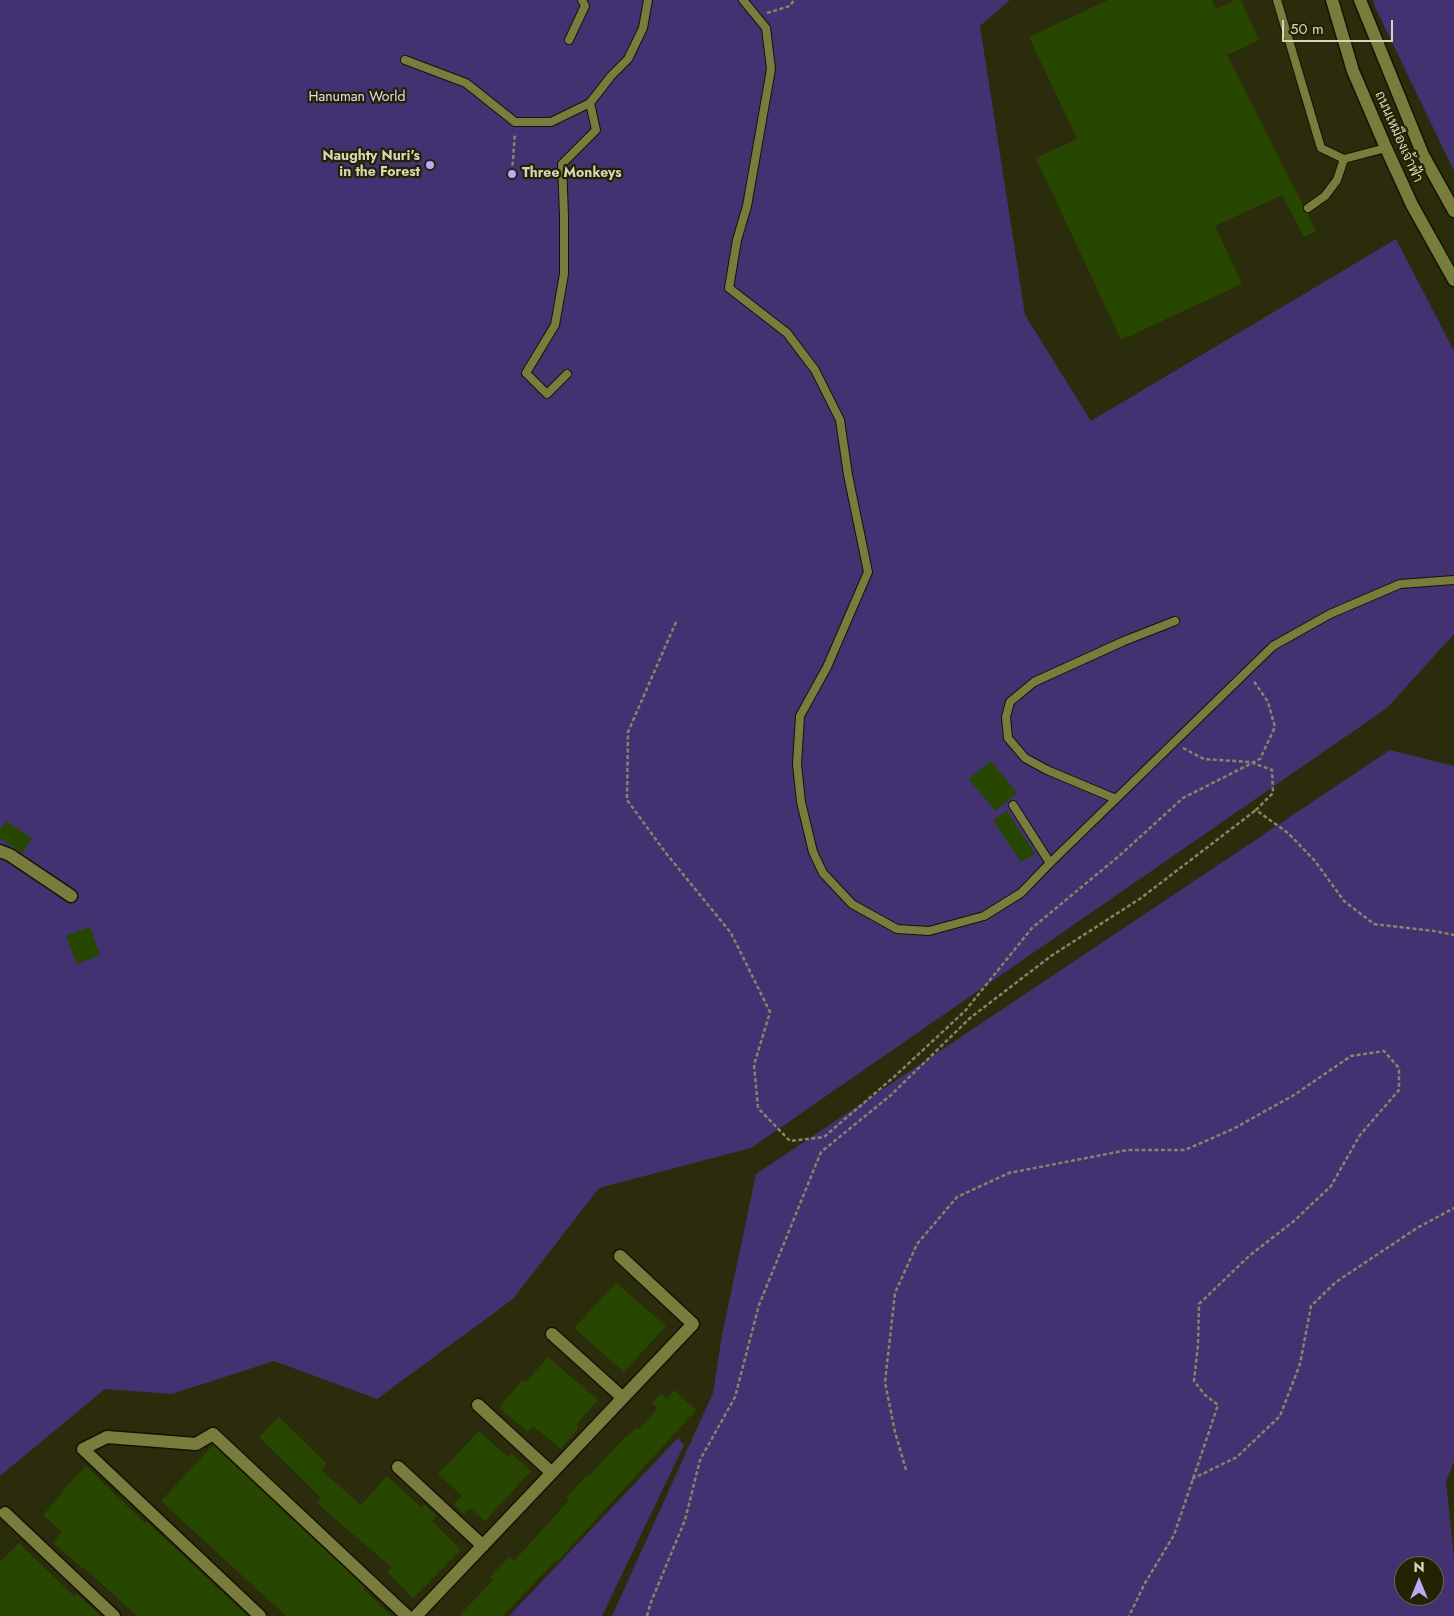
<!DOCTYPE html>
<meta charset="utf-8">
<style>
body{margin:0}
#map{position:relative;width:1454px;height:1616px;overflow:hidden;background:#2b2c0b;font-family:Jost,sans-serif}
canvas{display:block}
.north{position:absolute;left:1394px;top:1556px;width:50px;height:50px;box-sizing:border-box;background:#212302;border:1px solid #696b4b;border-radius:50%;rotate:0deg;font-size:14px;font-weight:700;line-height:20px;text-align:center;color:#d5d8b8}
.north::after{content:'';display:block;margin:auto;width:18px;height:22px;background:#b9abf7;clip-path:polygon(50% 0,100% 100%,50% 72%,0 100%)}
.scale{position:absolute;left:1282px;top:20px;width:111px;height:22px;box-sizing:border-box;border:2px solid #d5d8b8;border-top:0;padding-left:6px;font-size:15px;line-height:18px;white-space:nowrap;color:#d5d8b8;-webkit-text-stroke:4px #212302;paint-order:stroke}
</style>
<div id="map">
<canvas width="1454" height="1616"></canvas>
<div class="north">N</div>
<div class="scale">50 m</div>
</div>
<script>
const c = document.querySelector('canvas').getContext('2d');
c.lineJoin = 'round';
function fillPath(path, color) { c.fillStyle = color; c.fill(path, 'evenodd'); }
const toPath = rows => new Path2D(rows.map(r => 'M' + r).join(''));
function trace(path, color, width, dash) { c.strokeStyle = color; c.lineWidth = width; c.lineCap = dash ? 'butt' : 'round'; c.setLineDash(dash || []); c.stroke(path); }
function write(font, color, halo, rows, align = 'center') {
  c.font = font + ' Jost,Sarabun,sans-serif'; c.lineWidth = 4.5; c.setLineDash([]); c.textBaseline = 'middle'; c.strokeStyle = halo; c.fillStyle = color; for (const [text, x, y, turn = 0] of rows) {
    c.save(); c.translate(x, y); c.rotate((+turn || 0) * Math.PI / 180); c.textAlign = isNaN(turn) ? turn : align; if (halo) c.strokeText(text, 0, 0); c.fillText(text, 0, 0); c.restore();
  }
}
const green = toPath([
 [0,0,1010,0,980,26,1025,315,1091,421,1396,239,1454,351,1454,634,1387,708,751,1148,599,1188,513,1299,377,1399,274,1361,172,1394,105,1389,0,1476],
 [1373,0,1454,0,1454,171,1374,5],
 [1390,750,1454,766,1454,1461,1446,1482,1454,1558,1454,1616,612,1616,713,1393,722,1335,756,1174],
 [1404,1566,1434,1566,1434,1596,1404,1596],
 [678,1438,684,1445,602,1616,509,1616]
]);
const building = toPath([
 [1108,0,1212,0,1216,9,1235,0,1241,0,1259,40,1227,55,1303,205,1303,211,1307,213,1316,231,1304,237,1282,195,1215,226,1242,284,1121,340,1036,158,1077,139,1029,37],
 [991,761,1017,793,995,811,969,779],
 [1007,811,1035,854,1021,862,993,820],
 [6,821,32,838,22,853,0,838,0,829],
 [90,927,100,955,77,964,66,936],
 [616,1283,666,1326,624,1372,574,1328],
 [548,1357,598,1400,576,1425,579,1428,561,1449,533,1426,528,1432,499,1408,522,1380,525,1383],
 [674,1390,696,1410,557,1562,555,1561,503,1616,459,1616,493,1580,490,1577,509,1557,514,1561,533,1540,569,1500,566,1498,588,1474,589,1476,626,1436,627,1437,636,1428,638,1430,658,1408,652,1403,661,1394,667,1399],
 [279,1417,327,1464,321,1470,361,1505,387,1476,421,1507,424,1504,437,1516,432,1521,461,1550,413,1598,387,1572,392,1568,317,1503,321,1498,259,1437],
 [479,1431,508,1457,511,1453,531,1471,485,1521,470,1508,464,1514,454,1504,462,1496,438,1474],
 [213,1445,365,1587,363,1589,392,1616,286,1616,161,1501],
 [86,1466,145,1523,146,1521,248,1616,137,1616,83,1567,82,1568,53,1543,62,1532,43,1515,62,1493,61,1492],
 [19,1543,75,1597,77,1594,101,1616,0,1616,0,1562]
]);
const path = toPath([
 [767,13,790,6,794,0],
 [512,172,515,133],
 [676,622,628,732,627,800,665,852,731,933,770,1012,754,1065,758,1108,790,1141,824,1137,895,1076,965,1011,1032,928,1119,856,1183,798,1260,759,1275,727,1268,702,1253,680],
 [1183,748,1204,759,1250,762,1272,770,1273,793,1256,810,1288,833,1315,861,1344,901,1374,924,1434,931,1454,935],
 [906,1470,895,1432,885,1382,895,1293,917,1244,957,1197,1009,1173,1127,1150,1185,1150,1233,1129,1294,1095,1351,1056,1384,1051,1399,1068,1399,1090,1360,1135,1331,1186,1294,1221,1249,1256,1199,1304,1198,1345,1194,1381,1205,1395,1218,1405,1174,1535,1145,1583,1129,1616],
 [1192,1479,1237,1457,1280,1416,1300,1364,1311,1306,1336,1282,1417,1228,1454,1208],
 [647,1616,651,1602,685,1520,700,1460,735,1397,759,1305,821,1152,891,1095,970,1018,1051,956,1141,898,1256,810]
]);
const service = toPath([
 [743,0,766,28,771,69,747,206,737,240,729,288,787,333,815,370,840,420,848,475,868,572,827,667,800,716,797,764,801,802,813,852,823,873,852,904,897,929,929,931,984,916,1021,893,1050,863,1273,646,1330,614,1400,584,1454,580],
 [1277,0,1321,148,1344,159,1386,148],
 [569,40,585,6,582,0],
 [405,60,466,83,515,122,551,122,590,103,611,76,628,59,643,28,648,0],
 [1308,208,1325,196,1337,180,1344,159],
 [567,374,547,394,526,373,555,325,564,274,564,216,562,164,596,130,590,103],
 [1116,799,1047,770,1025,758,1008,738,1006,717,1010,702,1034,682,1124,641,1175,621],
 [1013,805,1050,863]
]);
const minor = toPath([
 [0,851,10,855,71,896],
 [552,1334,623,1398],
 [478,1405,552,1473],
 [398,1467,483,1546],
 [5,1513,114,1616],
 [260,1616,83,1449,107,1437,196,1444,213,1434,407,1616],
 [416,1616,693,1324,620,1256]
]);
const tertiary = toPath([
 [1332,0,1353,71,1386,148,1412,205,1454,280],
 [1360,0,1423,155,1454,211]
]);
const markers = [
 [430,165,5,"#b9abf7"],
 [512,174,5,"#b9abf7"]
];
const parkNames = [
 ["Hanuman World",357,98]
];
const streetNames = [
 ["ถนนเหมืองเจ้าฟ้า",1398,137,66]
];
const poiNames = [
 ["Naughty Nuri’s",420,157],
 ["in the Forest",420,173],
 ["Three Monkeys",522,174,"left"]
];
fillPath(green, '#423271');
fillPath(building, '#274600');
trace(service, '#131403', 10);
trace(minor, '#131403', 15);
trace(tertiary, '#131403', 15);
trace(path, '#848666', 2.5, [4, 2.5]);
trace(service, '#787c3d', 8);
trace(minor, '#787c3d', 12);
trace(tertiary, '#787c3d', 12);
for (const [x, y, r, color] of markers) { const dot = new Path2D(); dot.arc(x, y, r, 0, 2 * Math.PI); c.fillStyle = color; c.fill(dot); trace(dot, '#212302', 2); }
write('14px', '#e1def5', '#212302', parkNames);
write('14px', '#d5d8b8', '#212302', streetNames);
write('bold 14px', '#d5d8b8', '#212302', poiNames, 'right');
</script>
